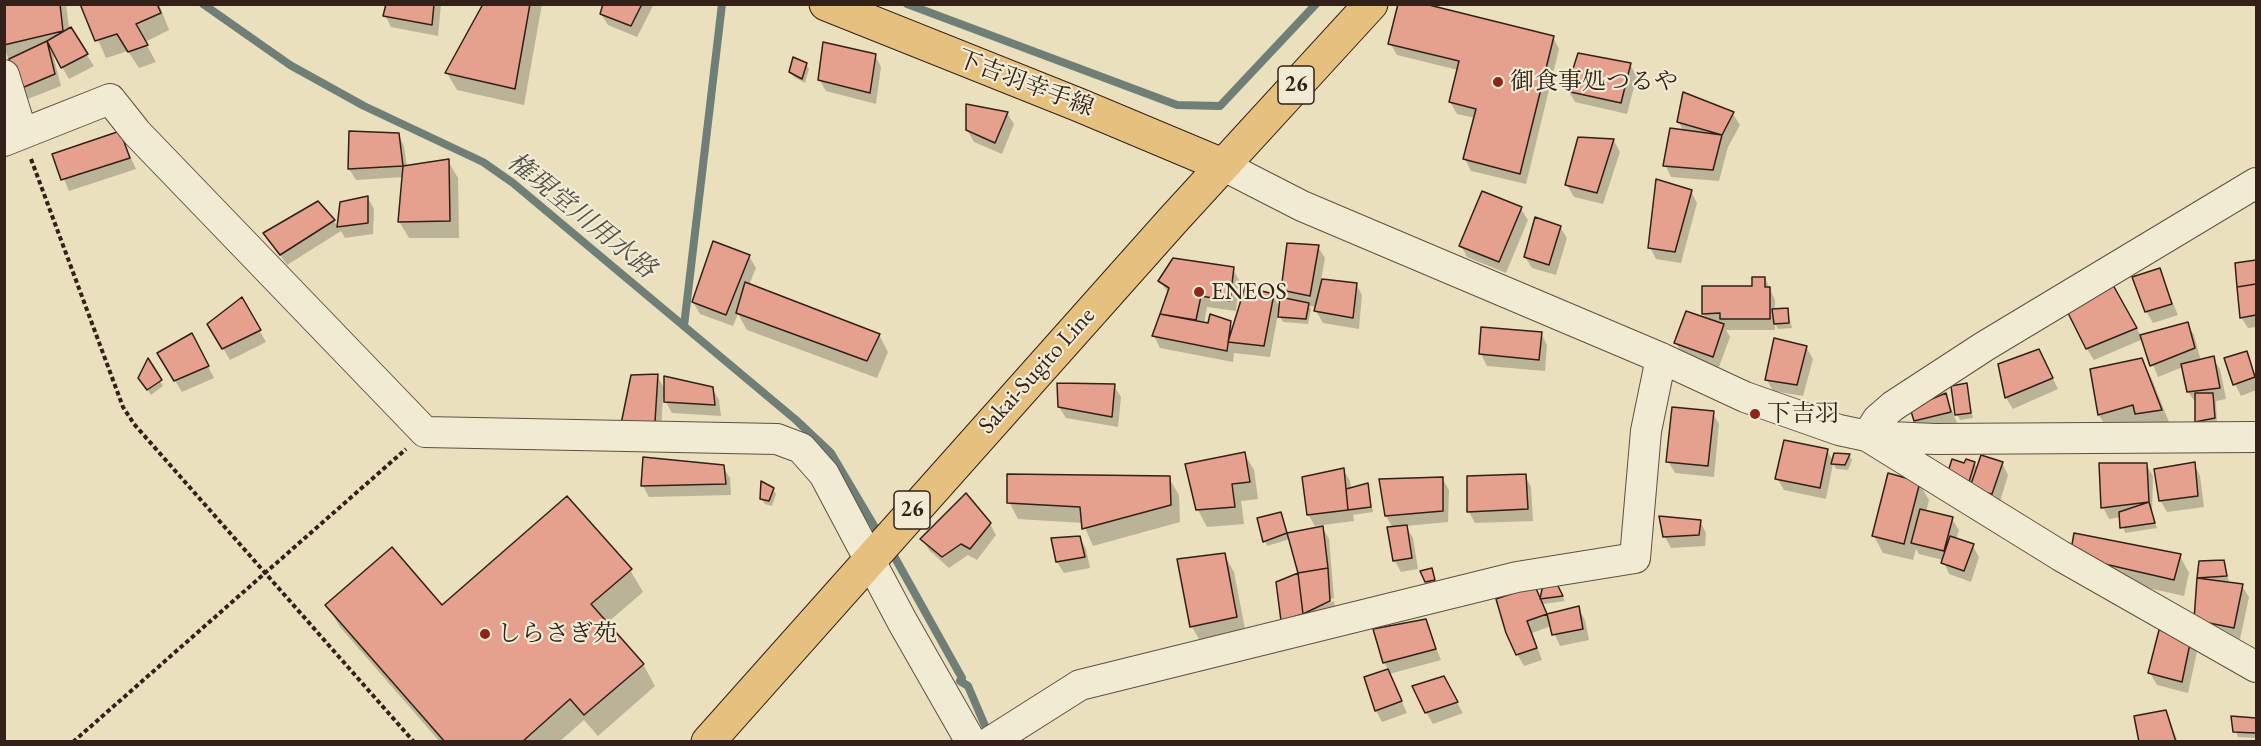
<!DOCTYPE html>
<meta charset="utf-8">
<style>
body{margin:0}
#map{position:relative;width:2261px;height:746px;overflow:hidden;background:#eae0bd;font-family:"EB Garamond",serif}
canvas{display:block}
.frame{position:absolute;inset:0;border:6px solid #322019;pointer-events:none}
</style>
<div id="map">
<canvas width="2261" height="746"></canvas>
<div class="frame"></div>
</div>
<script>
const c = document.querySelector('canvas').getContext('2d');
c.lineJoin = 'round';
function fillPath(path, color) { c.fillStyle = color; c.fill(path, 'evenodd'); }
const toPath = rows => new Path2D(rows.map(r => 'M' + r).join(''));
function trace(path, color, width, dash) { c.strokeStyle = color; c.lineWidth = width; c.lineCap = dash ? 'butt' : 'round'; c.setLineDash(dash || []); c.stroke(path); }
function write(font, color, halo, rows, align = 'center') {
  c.font = font + ' "EB Garamond","Noto Serif JP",serif'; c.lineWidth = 4.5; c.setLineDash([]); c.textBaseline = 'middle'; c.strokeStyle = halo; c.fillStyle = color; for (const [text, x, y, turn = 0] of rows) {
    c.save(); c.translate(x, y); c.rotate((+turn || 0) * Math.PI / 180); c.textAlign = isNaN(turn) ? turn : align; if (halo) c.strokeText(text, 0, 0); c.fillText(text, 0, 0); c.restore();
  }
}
const shadow = toPath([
 [4,4,66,4,69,28,94,66,69,79,52,50,61,86,25,100,4,48],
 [82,4,159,4,169,30,145,42,156,62,139,68,128,51,106,58],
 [387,4,441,4,438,36,391,27,385,15],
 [485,4,542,4,524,105,457,90,447,73],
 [605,4,654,4,637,37,608,25,601,14],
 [1553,37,1559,49,1526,184,1471,171,1465,159,1475,118,1457,114,1450,102,1458,70,1397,55,1390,43],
 [875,55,881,67,876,104,826,91,819,79],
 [806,64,809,69,805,83,794,77,790,71],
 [1630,65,1637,76,1627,114,1575,102,1568,90],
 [1684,94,1733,114,1740,125,1728,147,1719,181,1671,177,1665,165,1684,132,1678,121],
 [1007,113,1014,124,1002,154,974,142,967,130],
 [119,133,136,169,69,191,54,155],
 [398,134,404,146,407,167,448,161,458,178,459,238,409,238,399,221,403,177,356,180,349,169],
 [1579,138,1614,141,1620,152,1603,204,1574,197,1567,185],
 [1691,191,1697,203,1681,263,1656,259,1650,247],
 [368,198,374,209,373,234,345,238,341,231,287,265,265,233,334,221,339,229,342,203],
 [1521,209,1528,220,1506,273,1467,257,1461,246],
 [1560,227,1567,238,1556,275,1532,268,1525,257],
 [1318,247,1325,258,1321,280,1356,284,1362,295,1359,329,1323,323,1316,311,1317,307,1309,306,1311,309,1308,324,1283,322,1278,314,1270,357,1234,353,1233,362,1160,348,1154,336,1169,294,1160,281,1233,269,1239,280,1236,311,1207,307,1204,323,1230,322,1233,328,1273,295,1280,308,1289,300,1283,290],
 [749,256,756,268,749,285,879,335,888,352,877,378,747,330,738,314,733,326,700,314,693,302],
 [2256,261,2256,327,2248,328,2241,317,2237,264],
 [2159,270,2178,315,2153,323,2146,311],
 [1765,278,1775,300,1775,310,1787,309,1792,328,1778,329,1775,324,1775,330,1726,330,1730,337,1719,367,1683,355,1676,343,1707,320,1703,313,1753,287],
 [2112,287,2141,336,2187,324,2194,335,2201,361,2213,358,2220,369,2226,399,2216,401,2217,423,2199,427,2196,422,2196,403,2188,392,2183,367,2158,377,2143,339,2094,360,2087,349],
 [242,299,266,342,230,360,209,324],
 [1541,333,1547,345,1545,371,1487,366,1481,354],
 [198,347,214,378,182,392,159,354],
 [1806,347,1813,359,1803,396,1773,391,1767,380],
 [2246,353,2256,377,2256,390,2241,396,2235,384],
 [2141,360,2151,377,2171,427,2146,431,2141,422,2109,432,2099,415],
 [148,361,163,386,151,395,143,383],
 [2045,363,2058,389,2013,409,2006,398,2000,365],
 [657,376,666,391,712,388,719,400,721,416,672,413,663,397,660,449,628,440],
 [1966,385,1973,418,1960,420,1957,414],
 [1114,386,1121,397,1118,427,1066,418,1059,407],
 [1946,395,1957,423,1922,432,1915,421],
 [1713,413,1719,424,1714,477,1675,473,1668,461],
 [1827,451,1834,462,1849,455,1852,460,1848,470,1836,469,1833,464,1826,499,1784,490,1777,478],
 [1244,453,1254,470,1258,499,1241,501,1244,524,1207,527,1198,510],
 [1974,463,1978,469,2002,463,2008,475,1999,505,1951,483,1965,465],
 [2146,464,2153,476,2152,514,2157,528,2125,533,2121,517,2109,519,2103,507],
 [2194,464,2200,476,2204,507,2167,512,2160,500],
 [723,467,730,478,731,495,649,497,643,486],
 [1343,469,1350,481,1351,489,1367,485,1373,512,1353,515,1354,521,1315,526,1308,514],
 [1525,476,1531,487,1533,521,1475,523,1469,512],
 [1169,478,1179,495,1180,522,1093,546,1083,523,1018,519,1009,502],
 [1442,478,1449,490,1448,522,1406,526,1413,538,1418,569,1401,572,1395,561,1393,528,1386,516,1381,480],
 [1919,483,1929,500,1926,512,1952,519,1959,530,1956,540,1973,546,1979,557,1971,582,1949,574,1943,560,1919,554,1916,549,1913,560,1883,553,1874,536],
 [773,489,776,494,772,506,765,504,761,498],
 [1281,514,1288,535,1322,527,1329,539,1334,598,1285,618,1285,621,1334,601,1336,613,1288,632,1282,620,1278,583,1299,574,1290,539,1267,546,1259,519],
 [1700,521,1706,533,1705,546,1671,548,1665,537],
 [990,524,996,535,977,560,968,555,949,568,929,550,922,539],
 [1079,537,1086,549,1090,568,1064,573,1057,562],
 [1224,555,1234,572,1246,634,1202,644,1192,627],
 [2072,556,2180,556,2189,573,2184,596,2081,573],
 [2223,562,2229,581,2221,581,2242,586,2249,597,2240,639,2202,631,2199,577],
 [630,570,643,592,607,623,643,664,655,686,598,736,584,720,559,742,440,742,340,627,327,605,442,607],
 [1432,570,1437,586,1429,587,1426,582],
 [1555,582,1565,601,1543,604,1548,615,1578,608,1585,620,1589,640,1560,646,1551,626,1532,633,1542,660,1524,666,1517,654,1534,588,1542,601,1543,590],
 [1425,621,1441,660,1389,674,1407,713,1382,722,1376,711,1366,678,1389,671,1384,662],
 [2191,635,2198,647,2188,693,2157,685,2150,673],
 [1443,678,1463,713,1433,724,1426,712],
 [2166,711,2178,742,2141,742],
 [2232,717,2256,720,2256,738,2238,737]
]);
const stream = toPath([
 [203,4,290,65,364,106,483,162,513,183,796,420,831,453,876,529],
 [907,4,1177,105,1220,106,1316,4],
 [684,326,722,4],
 [894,556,962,678,960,681,968,686,989,735]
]);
const building = toPath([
 [4,4,60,4,63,31,4,45,4,4],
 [80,4,157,4,161,13,136,24,148,45,128,52,117,34,95,41,80,4],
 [386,4,434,4,432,25,383,16,386,4],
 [483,4,530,4,515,89,445,73,483,4],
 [603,4,642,4,631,26,600,14,603,4],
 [1398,4,1425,4,1554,36,1520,174,1463,159,1476,109,1449,102,1459,61,1388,44,1398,4],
 [71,27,88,54,61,68,47,41,71,27],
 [47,41,55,74,17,90,9,59,47,41],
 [823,42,876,54,870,93,818,80,823,42],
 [1578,53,1631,63,1621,103,1566,91,1578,53],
 [793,57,807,63,802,79,789,72,793,57],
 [1683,92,1734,112,1722,135,1677,122,1683,92],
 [966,104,1008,112,995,143,966,130,966,104],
 [1670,128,1722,135,1713,170,1663,166,1670,128],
 [120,131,130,158,61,180,52,154,120,131],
 [349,131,399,133,403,166,348,169,349,131],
 [1578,137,1614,139,1597,193,1565,185,1578,137],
 [449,159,450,221,398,222,403,166,449,159],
 [1656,179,1692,190,1675,252,1648,248,1656,179],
 [1482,191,1522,207,1499,262,1459,246,1482,191],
 [368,196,368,223,337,227,340,202,368,196],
 [318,201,335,220,280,255,263,233,318,201],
 [1535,217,1561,226,1549,265,1524,257,1535,217],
 [713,241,750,255,726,315,692,302,713,241],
 [1287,243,1319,245,1310,296,1281,290,1287,243],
 [1173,258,1234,267,1230,301,1201,296,1196,320,1160,314,1169,288,1158,281,1173,258],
 [2256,260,2256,284,2237,287,2235,263,2256,260],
 [2160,268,2172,304,2145,312,2132,277,2160,268],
 [1752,277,1765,277,1765,287,1770,287,1770,319,1720,319,1720,313,1702,314,1702,286,1752,286,1752,277],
 [1322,279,1357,283,1353,318,1314,311,1322,279],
 [745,282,880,334,867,361,736,313,745,282],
 [2256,284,2256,315,2240,318,2237,287,2256,284],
 [2113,285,2137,328,2086,349,2067,311,2113,285],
 [1245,287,1274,294,1264,346,1228,342,1245,287],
 [242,297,261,330,222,349,207,324,242,297],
 [1280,297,1309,303,1306,319,1278,317,1280,297],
 [1788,308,1789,323,1774,324,1772,309,1788,308],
 [1686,311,1724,324,1713,357,1674,343,1686,311],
 [1160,314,1208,323,1210,314,1231,321,1227,351,1152,336,1160,314],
 [2188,322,2195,348,2150,366,2140,335,2188,322],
 [1481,327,1542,332,1539,360,1479,354,1481,327],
 [192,333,209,366,174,381,157,353,192,333],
 [1774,338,1807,346,1797,385,1765,380,1774,338],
 [2039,349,2053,378,2005,398,1998,364,2039,349],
 [2247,351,2255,377,2233,385,2224,358,2247,351],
 [2214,356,2220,388,2187,392,2181,364,2214,356],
 [148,358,162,380,147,390,138,378,148,358],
 [2142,358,2162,410,2135,414,2133,405,2098,415,2090,369,2142,358],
 [658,374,654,438,620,429,631,375,658,374],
 [664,376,713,387,715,405,664,402,664,376],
 [1057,383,1115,384,1112,417,1058,407,1057,383],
 [1967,383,1971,413,1955,415,1951,386,1967,383],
 [1946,393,1951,412,1914,421,1910,408,1946,393],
 [2195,393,2213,393,2215,418,2195,422,2195,393],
 [1672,407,1714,411,1708,466,1666,462,1672,407],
 [1784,440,1828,449,1820,488,1775,479,1784,440],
 [1245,452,1250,482,1232,484,1235,507,1196,510,1185,464,1245,452],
 [1834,453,1850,454,1845,465,1831,464,1834,453],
 [1981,455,2003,462,1992,494,1969,490,1981,455],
 [643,457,724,465,726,484,641,486,643,457],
 [1952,459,1964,463,1966,459,1975,462,1968,485,1946,478,1952,459],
 [2195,462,2198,496,2159,501,2154,469,2195,462],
 [2099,463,2147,463,2149,502,2101,508,2099,463],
 [1344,468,1348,510,1307,515,1302,477,1344,468],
 [1888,473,1920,482,1904,544,1872,536,1888,473],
 [1007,474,1170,476,1171,505,1082,529,1080,507,1007,503,1007,474],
 [1526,474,1528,509,1467,512,1467,476,1526,474],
 [1443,477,1443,511,1385,516,1379,479,1443,477],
 [761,481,774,488,769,501,760,499,761,481],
 [1368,483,1371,507,1348,510,1346,489,1368,483],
 [966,493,991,523,970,549,961,544,942,557,920,539,966,493],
 [567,496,632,569,591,604,644,664,584,715,570,699,522,742,445,742,325,605,392,547,442,605,567,496],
 [2149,502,2155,523,2120,528,2119,512,2149,502],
 [1920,509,1953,517,1944,551,1911,543,1920,509],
 [1281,512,1287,533,1263,542,1257,518,1281,512],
 [1659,516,1701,520,1699,535,1663,537,1659,516],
 [1407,525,1412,558,1393,561,1387,527,1407,525],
 [1323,526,1328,568,1298,573,1287,533,1323,526],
 [2074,533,2181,554,2174,580,2070,556,2074,533],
 [1080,536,1085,557,1056,562,1051,538,1080,536],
 [1950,536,1974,544,1964,571,1941,563,1950,536],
 [1225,553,1237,617,1190,627,1177,559,1225,553],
 [2224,560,2227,576,2197,578,2199,561,2224,560],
 [1328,568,1330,601,1303,614,1298,573,1328,568],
 [1432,568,1435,580,1425,582,1420,571,1432,568],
 [1298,573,1303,614,1281,621,1276,582,1298,573],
 [2197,578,2243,584,2234,628,2194,620,2197,578],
 [1555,580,1563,596,1540,599,1542,589,1555,580],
 [1535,586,1547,614,1527,621,1537,648,1516,655,1506,633,1496,599,1535,586],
 [1579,606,1583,629,1552,635,1547,614,1579,606],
 [1426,619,1436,649,1383,663,1373,629,1426,619],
 [2159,630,2192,634,2182,682,2148,673,2159,630],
 [1388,669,1402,701,1375,711,1364,677,1388,669],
 [1444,676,1458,702,1425,713,1412,686,1444,676],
 [2166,710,2176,742,2139,742,2134,716,2166,710],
 [2231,716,2256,718,2256,733,2233,732,2231,716]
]);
const path = toPath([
 [31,159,123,407,134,424,414,742],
 [73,742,406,449]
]);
const minor = toPath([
 [4,75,22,133],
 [4,141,110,99,137,133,425,432,777,439,801,448,824,474,902,621,971,742],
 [1222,165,1302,206,1661,358,1745,397,1839,430,1867,436,1935,439,2256,437],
 [2256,183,1985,346,1893,406,1878,419,1867,436,2061,556,2256,667],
 [990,742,1080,685,1517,577,1635,558,1646,431,1661,358]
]);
const major = toPath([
 [826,4,1079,105,1222,165],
 [708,742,1173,220,1371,4]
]);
const markers = [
 [1498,82,6,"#8f2418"],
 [1199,292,6,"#8f2418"],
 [1755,414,6,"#8f2418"],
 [485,634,6,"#8f2418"]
];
const shields = [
 [1296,85,36],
 [912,510,36]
];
const shieldNames = [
 ["26",1296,85],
 ["26",912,510]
];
const poiNames = [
 ["御食事処つるや",1510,82],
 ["ENEOS",1211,292],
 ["下吉羽",1767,414],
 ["しらさぎ苑",497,634]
];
const streetNames = [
 ["下吉羽幸手線",1025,84,21],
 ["Sakai-Sugito Line",1037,371,-48]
];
const waterNames = [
 ["権現堂川用水路",581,216,39]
];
fillPath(shadow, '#0003');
trace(stream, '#707e78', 8);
fillPath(building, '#e6a08e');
trace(building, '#322019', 1.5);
trace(minor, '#605042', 32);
trace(major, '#322019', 35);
trace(path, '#322019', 4, [4.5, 3]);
trace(minor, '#f1ebd4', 30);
trace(major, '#e5c07e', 33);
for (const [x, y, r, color] of markers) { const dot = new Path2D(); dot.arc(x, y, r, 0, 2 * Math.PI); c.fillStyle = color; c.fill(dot); trace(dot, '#f1ebd4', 2); }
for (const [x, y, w] of shields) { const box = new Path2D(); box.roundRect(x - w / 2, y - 19, w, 38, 4.5); c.fillStyle = '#f1ebd4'; c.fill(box); trace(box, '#322019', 1.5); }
write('bold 22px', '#322019', null, shieldNames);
write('24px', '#322019', '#f1ebd4', poiNames, 'left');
write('24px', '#322019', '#f1ebd4', streetNames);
write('italic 26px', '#514f49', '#f1ebd4', waterNames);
</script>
